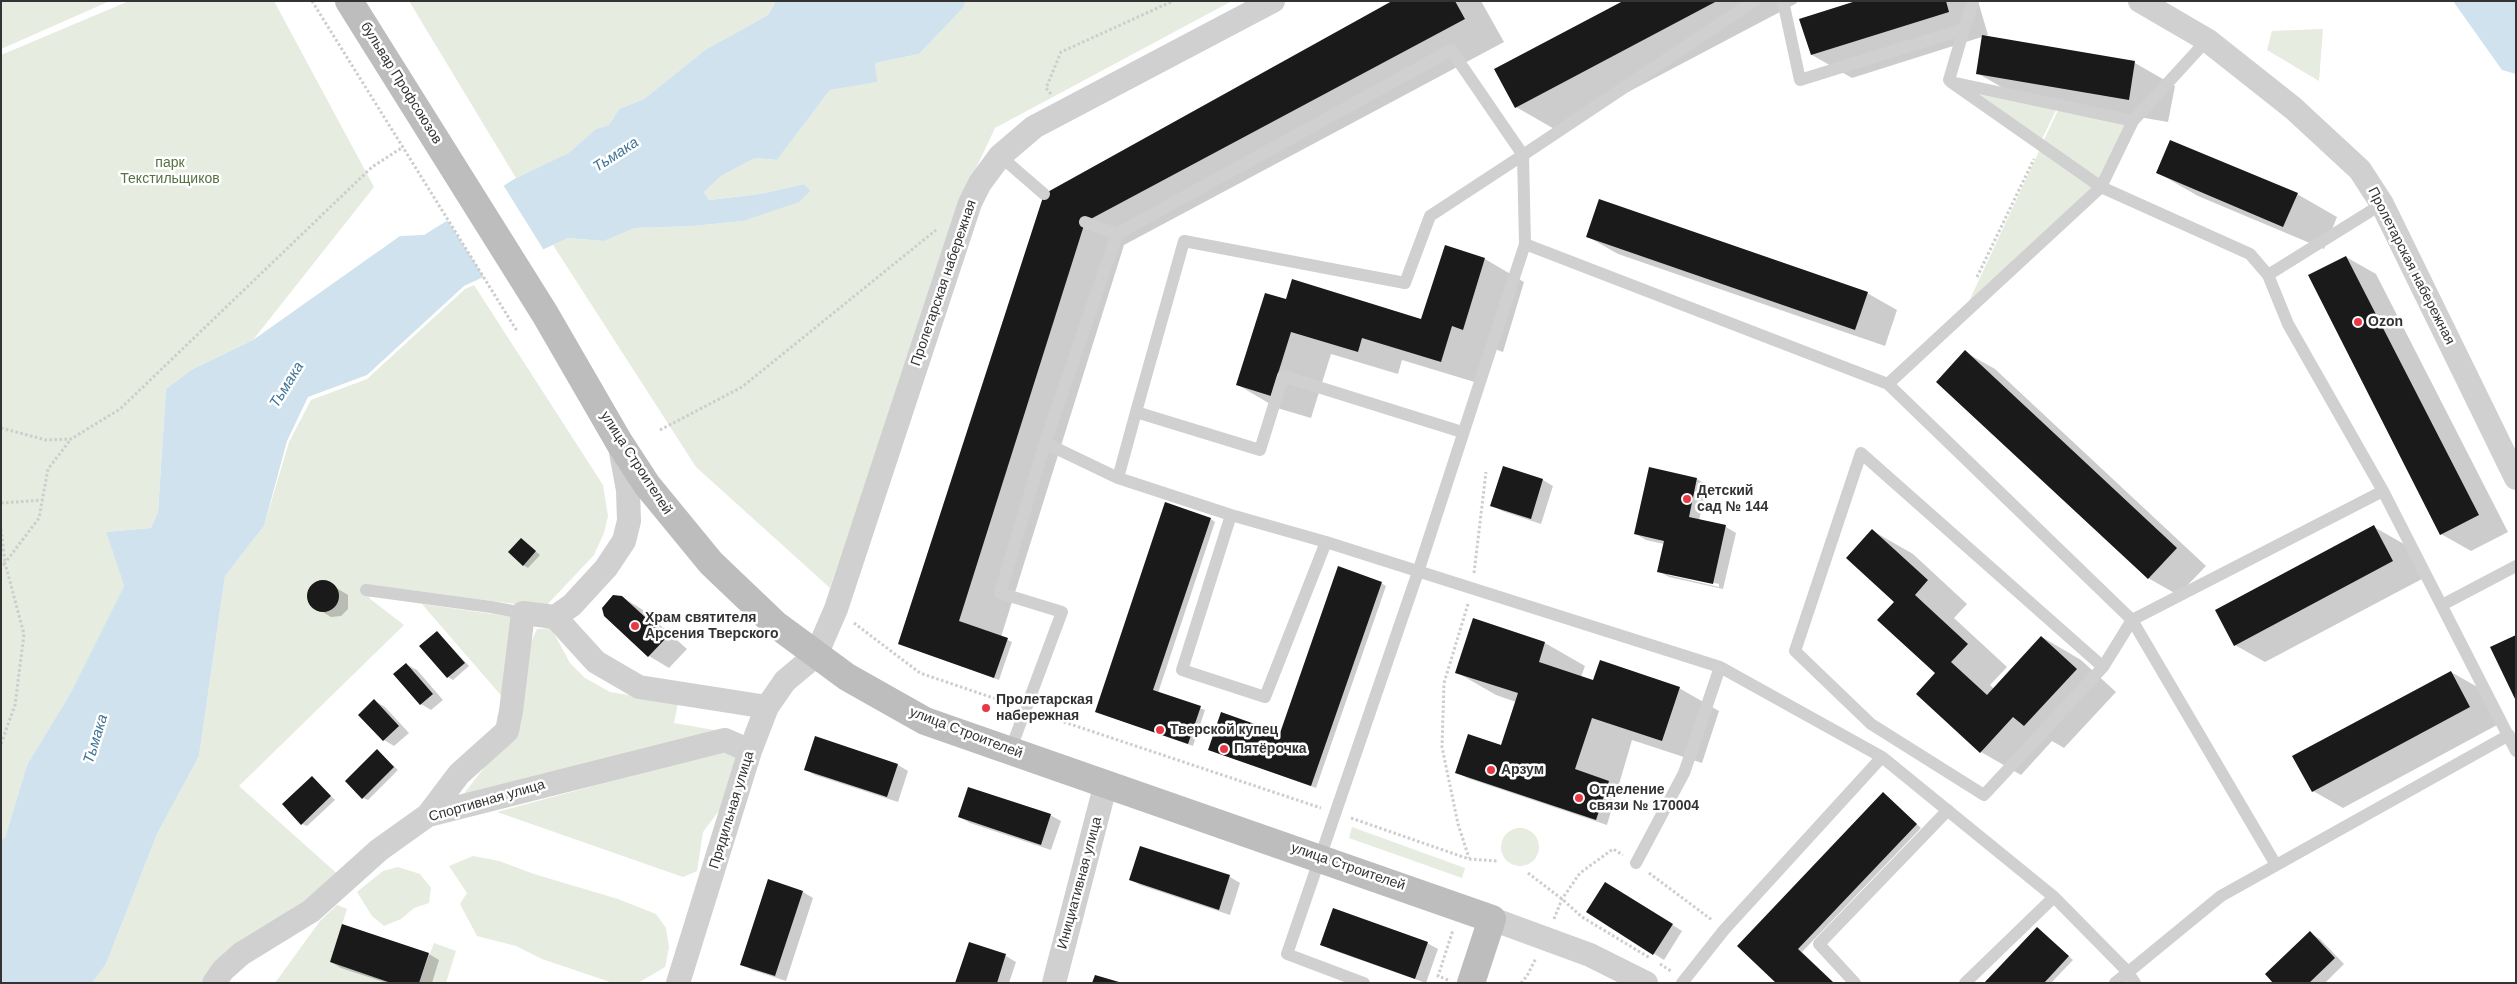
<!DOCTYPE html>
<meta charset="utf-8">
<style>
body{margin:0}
#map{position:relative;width:2517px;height:984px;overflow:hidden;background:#fff;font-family:Helvetica,sans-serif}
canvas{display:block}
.frame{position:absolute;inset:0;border:2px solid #333;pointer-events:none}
</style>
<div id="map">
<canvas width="2517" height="984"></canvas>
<div class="frame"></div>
</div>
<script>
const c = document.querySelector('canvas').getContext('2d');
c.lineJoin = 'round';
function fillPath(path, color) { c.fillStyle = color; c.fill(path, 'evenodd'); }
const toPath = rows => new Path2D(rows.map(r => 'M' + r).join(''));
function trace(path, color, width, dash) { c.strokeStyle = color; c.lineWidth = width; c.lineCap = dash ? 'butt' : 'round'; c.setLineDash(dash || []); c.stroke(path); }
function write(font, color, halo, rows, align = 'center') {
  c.font = font + ' Helvetica,sans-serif'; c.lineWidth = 5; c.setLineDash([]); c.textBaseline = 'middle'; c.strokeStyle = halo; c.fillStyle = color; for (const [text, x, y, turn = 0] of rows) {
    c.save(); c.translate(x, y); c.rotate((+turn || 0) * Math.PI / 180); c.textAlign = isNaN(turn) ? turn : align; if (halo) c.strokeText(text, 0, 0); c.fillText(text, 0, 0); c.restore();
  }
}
const green = toPath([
 [1,1,110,1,1,49],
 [129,1,274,1,374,187,253,340,191,370,166,389,158,512,151,528,106,532,124,586,70,694,27,765,5,838,1,840,1,55],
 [409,1,776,1,768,15,705,50,644,99,619,109,609,125,596,129,570,153,516,178],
 [966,1,1232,1,995,128,962,198,830,588,696,467,553,245,568,238,604,241,635,228,693,226,743,221,804,184,760,194,709,200,704,192,721,176,755,158,777,160,830,90,876,82,875,63,919,54,963,8],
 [2323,29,2319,81,2267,50,2272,31],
 [1962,87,2058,106,2040,143],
 [2060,106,2132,121,2100,184,2042,144],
 [2041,147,2098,186,1964,312],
 [474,285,603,485,608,516,604,533,594,555,544,608,373,585,369,598,404,625,239,786,342,878,214,983,92,983,106,964,157,834,199,756,225,576,264,526,289,442,311,400,367,379,465,289],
 [422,604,521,618,505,700],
 [551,628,570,663,585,678,610,692,678,703,674,723,720,731,457,803,513,730,524,658,537,629],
 [723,751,739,758,721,808,703,832,697,871,683,877,497,812],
 [1352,827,1465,868,1462,878,1349,838],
 '1501 847a19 19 0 1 1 38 0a19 19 0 1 1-38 0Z',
 [473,856,499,861,534,874,618,899,656,914,666,928,669,947,665,967,638,983,613,983,542,959,516,946,477,936,460,904,467,893,449,866],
 [398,867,420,874,431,888,429,903,414,908,401,919,384,926,372,916,357,892,383,871],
 [337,905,347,909,330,962,391,983,275,983,320,921],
 [434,943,456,951,446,983,419,983]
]);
const water = toPath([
 [776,1,966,1,963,8,919,54,875,63,877,82,830,90,777,160,755,158,721,176,704,192,709,200,760,194,804,184,810,191,799,202,743,221,693,226,635,228,604,241,568,238,464,286,367,375,308,397,287,441,264,526,225,576,199,756,157,834,106,964,92,983,1,983,1,840,5,838,27,765,70,694,124,586,106,532,151,528,158,512,166,389,191,370,253,340,400,236,424,235,516,178,569,153,596,129,609,125,619,109,644,99,705,50,768,15],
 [2453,1,2516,1,2516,74,2502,70]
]);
const pier = toPath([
 [502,183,545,252,485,279,446,218]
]);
const shadow = toPath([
 [1395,1,1481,1,1504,42,1124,245,1001,637,1012,642,999,680,900,644,1045,195],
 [1625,1,1796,1,1797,3,1556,130,1516,107],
 [1860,1,1978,1,1988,35,1852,78,1812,55],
 [2135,63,2175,86,2168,122,2017,96,1977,73],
 [2158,173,2297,194,2337,217,2324,249,2198,196],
 [1588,237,1867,293,1897,310,1885,346,1618,254],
 [2346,257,2376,274,2508,532,2471,551,2441,534],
 [1485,259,1524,282,1503,352,1492,348,1481,384,1402,360,1398,374,1331,354,1311,418,1277,408,1238,385,1287,301,1422,321],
 [1965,352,1995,369,2206,566,2178,595,2148,578],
 [1504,467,1543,480,1553,486,1541,524,1502,511,1491,505],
 [1650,468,1697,479,1707,485,1699,521,1726,527,1736,533,1723,589,1669,577,1658,571,1664,544,1646,540,1636,534],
 [1668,573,1719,584,1719,587,1668,575],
 [1211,519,1215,522,1158,693,1205,710,1193,746,1096,712],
 [2374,527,2404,544,2422,579,2265,662,2235,645],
 [1873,531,1913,554,1967,604,1954,618,2007,667,1990,685,1994,689,2042,637,2081,660,2116,692,2064,748,2052,741,2021,775,1981,752,1918,694,1937,673,1895,602],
 [521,539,540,555,528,568,523,565],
 [325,581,348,595,348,609,341,616,331,617,311,605,309,600,309,590,316,583],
 [1381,583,1386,586,1316,788,1209,750,1281,734],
 [622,597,643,610,687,649,669,668,649,656],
 [1474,619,1545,643,1585,666,1581,677,1594,682,1679,688,1719,711,1702,763,1632,740,1607,825,1467,778,1457,772,1501,747,1516,702,1496,695,1456,672],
 [437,632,469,666,453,680,448,677],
 [406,664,417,670,443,700,431,710,421,704,395,674],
 [2451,672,2481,689,2499,724,2343,808,2313,791],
 [375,701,385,707,409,733,394,746,384,740,360,715],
 [377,750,398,770,368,800,363,798],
 [898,765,908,771,898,802,815,775,805,769],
 [313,778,335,800,307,826,302,824],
 [1884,794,1921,828,1802,952,1834,983,1778,983],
 [1050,815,1061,821,1051,850,970,823,959,817],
 [1140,847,1230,877,1240,883,1230,915,1140,885,1130,879],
 [769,881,803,892,813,898,786,981,752,970,742,964],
 [1616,889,1682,931,1664,960,1588,912],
 [2038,928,2073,960,2051,983,1985,983],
 [2310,933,2320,939,2344,964,2325,983,2275,983],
 [1427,943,1438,949,1426,983,1332,950,1321,944],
 [429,954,439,960,432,983,387,983,341,968,331,962],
 [1006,956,1016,962,1009,983,957,983]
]);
const building = toPath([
 [1392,1,1455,1,1465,19,1085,222,959,621,1008,638,994,678,898,644,1044,194],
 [1623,1,1717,1,1515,108,1494,69],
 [1856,1,1946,1,1949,12,1811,55,1799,19],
 [1982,35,2135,61,2129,100,1976,74],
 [2170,140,2298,193,2283,227,2156,173],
 [1599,199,1868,292,1855,330,1586,237],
 [1445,245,1485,258,1463,330,1452,326,1441,362,1362,338,1358,352,1291,332,1271,396,1236,385,1265,293,1286,299,1292,279,1421,319],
 [2346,256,2479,515,2440,535,2308,275],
 [1965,350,2177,548,2148,579,1936,382],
 [1503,466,1543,479,1531,519,1490,506],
 [1649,467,1697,478,1689,517,1726,525,1713,584,1657,572,1664,541,1634,534],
 [1165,502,1211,518,1153,690,1201,706,1188,744,1095,712],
 [2374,525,2393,561,2234,646,2215,610],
 [1872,529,1928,580,1915,595,1968,644,1951,662,1987,695,2041,636,2077,669,2024,726,2013,717,1980,753,1916,694,1935,673,1877,620,1894,602,1846,558],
 [521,538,536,551,523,566,508,552],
 [1338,566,1382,582,1311,786,1208,750,1221,712,1280,733],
 '307 596a16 16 0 1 1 32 0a16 16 0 1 1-32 0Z',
 [613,595,622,596,667,637,648,657,604,616,602,608],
 [1473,618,1545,642,1539,662,1593,680,1600,660,1680,687,1662,741,1592,718,1575,769,1609,781,1596,820,1455,773,1468,734,1501,745,1518,693,1455,673],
 [437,631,465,663,447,678,419,646],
 [2516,635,2516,701,2490,647],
 [406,663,433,694,420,705,393,674],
 [2451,671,2470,707,2312,792,2292,756],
 [374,699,399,726,383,741,358,715],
 [815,736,898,764,887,797,804,770],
 [377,749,394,767,362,799,345,781],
 [312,776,331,796,301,825,282,804],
 [968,787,1051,814,1041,845,958,817],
 [1883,792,1917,824,1798,949,1834,983,1776,983,1737,946],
 [1140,846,1230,875,1219,910,1129,880],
 [768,879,803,891,775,976,740,965],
 [1605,882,1673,924,1653,955,1586,912],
 [1333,908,1428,942,1415,979,1320,945],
 [342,924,429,953,419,983,391,983,330,962],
 [2037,927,2069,956,2044,983,1984,983],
 [2310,931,2335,958,2309,983,2273,983,2265,974],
 [969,942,1006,954,997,983,955,983],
 [1095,975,1119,982,1119,983,1092,983]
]);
const path = toPath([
 [312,1,517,331],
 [1051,94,1046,88,1061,52,1173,1],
 [1977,277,2034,159],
 [1,428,46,440,71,439,120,409,372,167,403,147],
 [660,430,742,387,936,230],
 [1,503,43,500],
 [1,529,5,563,1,568],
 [1474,573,1486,472],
 [1468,604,1444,683,1442,747,1458,824,1469,858],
 [854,623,920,673,1011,704],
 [1040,714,1321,808],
 [1,744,15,705,24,634,5,563,39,518,48,469,71,439],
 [1351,818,1469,859,1497,861],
 [1528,873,1562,899,1582,917,1650,958],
 [1649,873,1712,920],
 [1554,919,1562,899,1580,873,1613,849,1623,855],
 [1660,964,1671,971],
 [1448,980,1438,976,1453,930],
 [1521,983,1527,976,1536,958]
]);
const lane = toPath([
 [1783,1,1800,80,1964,29,1949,80,1951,82,2133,121],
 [1964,29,1973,1],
 [2207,40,2133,121,2101,187,1888,384,2132,620,2383,491],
 [1951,82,2101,187,2250,254,2268,275,2288,324,2383,491,2516,751],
 [1000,156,1044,194],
 [1085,222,1117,234],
 [1525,244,1888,384],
 [2268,275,2382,204],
 [1045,443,1118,478,1231,515,1326,542,1720,667,1882,757,2054,897,2127,971,2135,983],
 [1118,478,1136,412,1260,450,1283,376,1462,432],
 [1231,515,1182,670,1265,697,1326,542],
 [366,590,491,607,523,613],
 [2442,605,2516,566],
 [2103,667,1861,453,1795,651,1871,724,1984,795,2103,667,2132,620,2276,865],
 [1010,751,1062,612,1000,593,1045,443,1117,234,1451,50,1523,155,1430,216,1405,283,1184,241,1136,412],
 [1636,863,1684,773,1720,667],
 [1364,983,1287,954,1418,572,1525,244,1523,155,1754,1],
 [1682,983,1724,930,1882,757],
 [1855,983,1819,944,1948,810],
 [1965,983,2054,897],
 [2115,983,2221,896,2509,735]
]);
const street = toPath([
 [2140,1,2207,40,2293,108,2360,170,2382,204,2516,478],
 [555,617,596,662,639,687,767,707],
 [428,815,459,774,507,731,511,711,523,613,555,617,572,605,606,568,624,541,629,521,628,490,620,447],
 [1492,919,1590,955,1646,983],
 [214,983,223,970,241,954,311,911,379,850,428,815,725,740,750,751],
 [678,983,750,751,767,707,785,681,816,655,836,609,970,203,980,183,1000,156,1034,127,1273,1],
 [1054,983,1106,783]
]);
const secondary = toPath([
 [349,1,545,314,619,442,647,485,711,563,775,624,847,677,925,721,1492,919,1471,983]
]);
const markers = [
 [2358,322,5,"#e63946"],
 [1687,499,5,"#e63946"],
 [635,626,5,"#e63946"],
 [986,708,5,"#e63946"],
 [1160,730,5,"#e63946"],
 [1224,749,5,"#e63946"],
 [1491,770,5,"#e63946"],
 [1579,798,5,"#e63946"]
];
const streetNames = [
 ["бульвар Профсоюзов",401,83,58],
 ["Пролетарская набережная",2411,266,63],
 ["Пролетарская набережная",944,283,-71],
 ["улица Строителей",636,463,57],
 ["улица Строителей",966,733,21],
 ["Спортивная улица",487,801,-16],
 ["Прядильная улица",732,810,-73],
 ["улица Строителей",1348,867,19],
 ["Инициативная улица",1080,883,-75]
];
const parkNames = [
 ["парк",170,163],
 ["Текстильщиков",170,179]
];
const poiNames = [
 ["Ozon",2368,322],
 ["Детский",1697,491],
 ["сад № 144",1697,507],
 ["Храм святителя",645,618],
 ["Арсения Тверского",645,634],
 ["Пролетарская",996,700],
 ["набережная",996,716],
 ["Тверской купец",1170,730],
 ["Пятёрочка",1234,749],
 ["Арзум",1501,770],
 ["Отделение",1589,790],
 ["связи № 170004",1589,806]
];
const waterNames = [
 ["Тьмака",616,155,-33],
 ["Тьмака",287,385,-58],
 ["Тьмака",96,739,-73]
];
fillPath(green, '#e6ecdf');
fillPath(water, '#cfe2ee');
fillPath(pier, '#fff');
fillPath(shadow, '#0003');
fillPath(building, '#1a1a1a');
trace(path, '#cdcdcd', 3, [2.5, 2.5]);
trace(lane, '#d0d0d0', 12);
trace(street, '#d0d0d0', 24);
trace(secondary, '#bdbdbd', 28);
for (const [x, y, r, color] of markers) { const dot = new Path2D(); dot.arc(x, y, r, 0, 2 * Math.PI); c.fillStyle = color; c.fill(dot); trace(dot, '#fff', 2); }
write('14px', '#333', '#fff', streetNames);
write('14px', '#56703f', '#fff', parkNames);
write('bold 14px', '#333', '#fff', poiNames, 'left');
write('italic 15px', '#3f7597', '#fff', waterNames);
</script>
